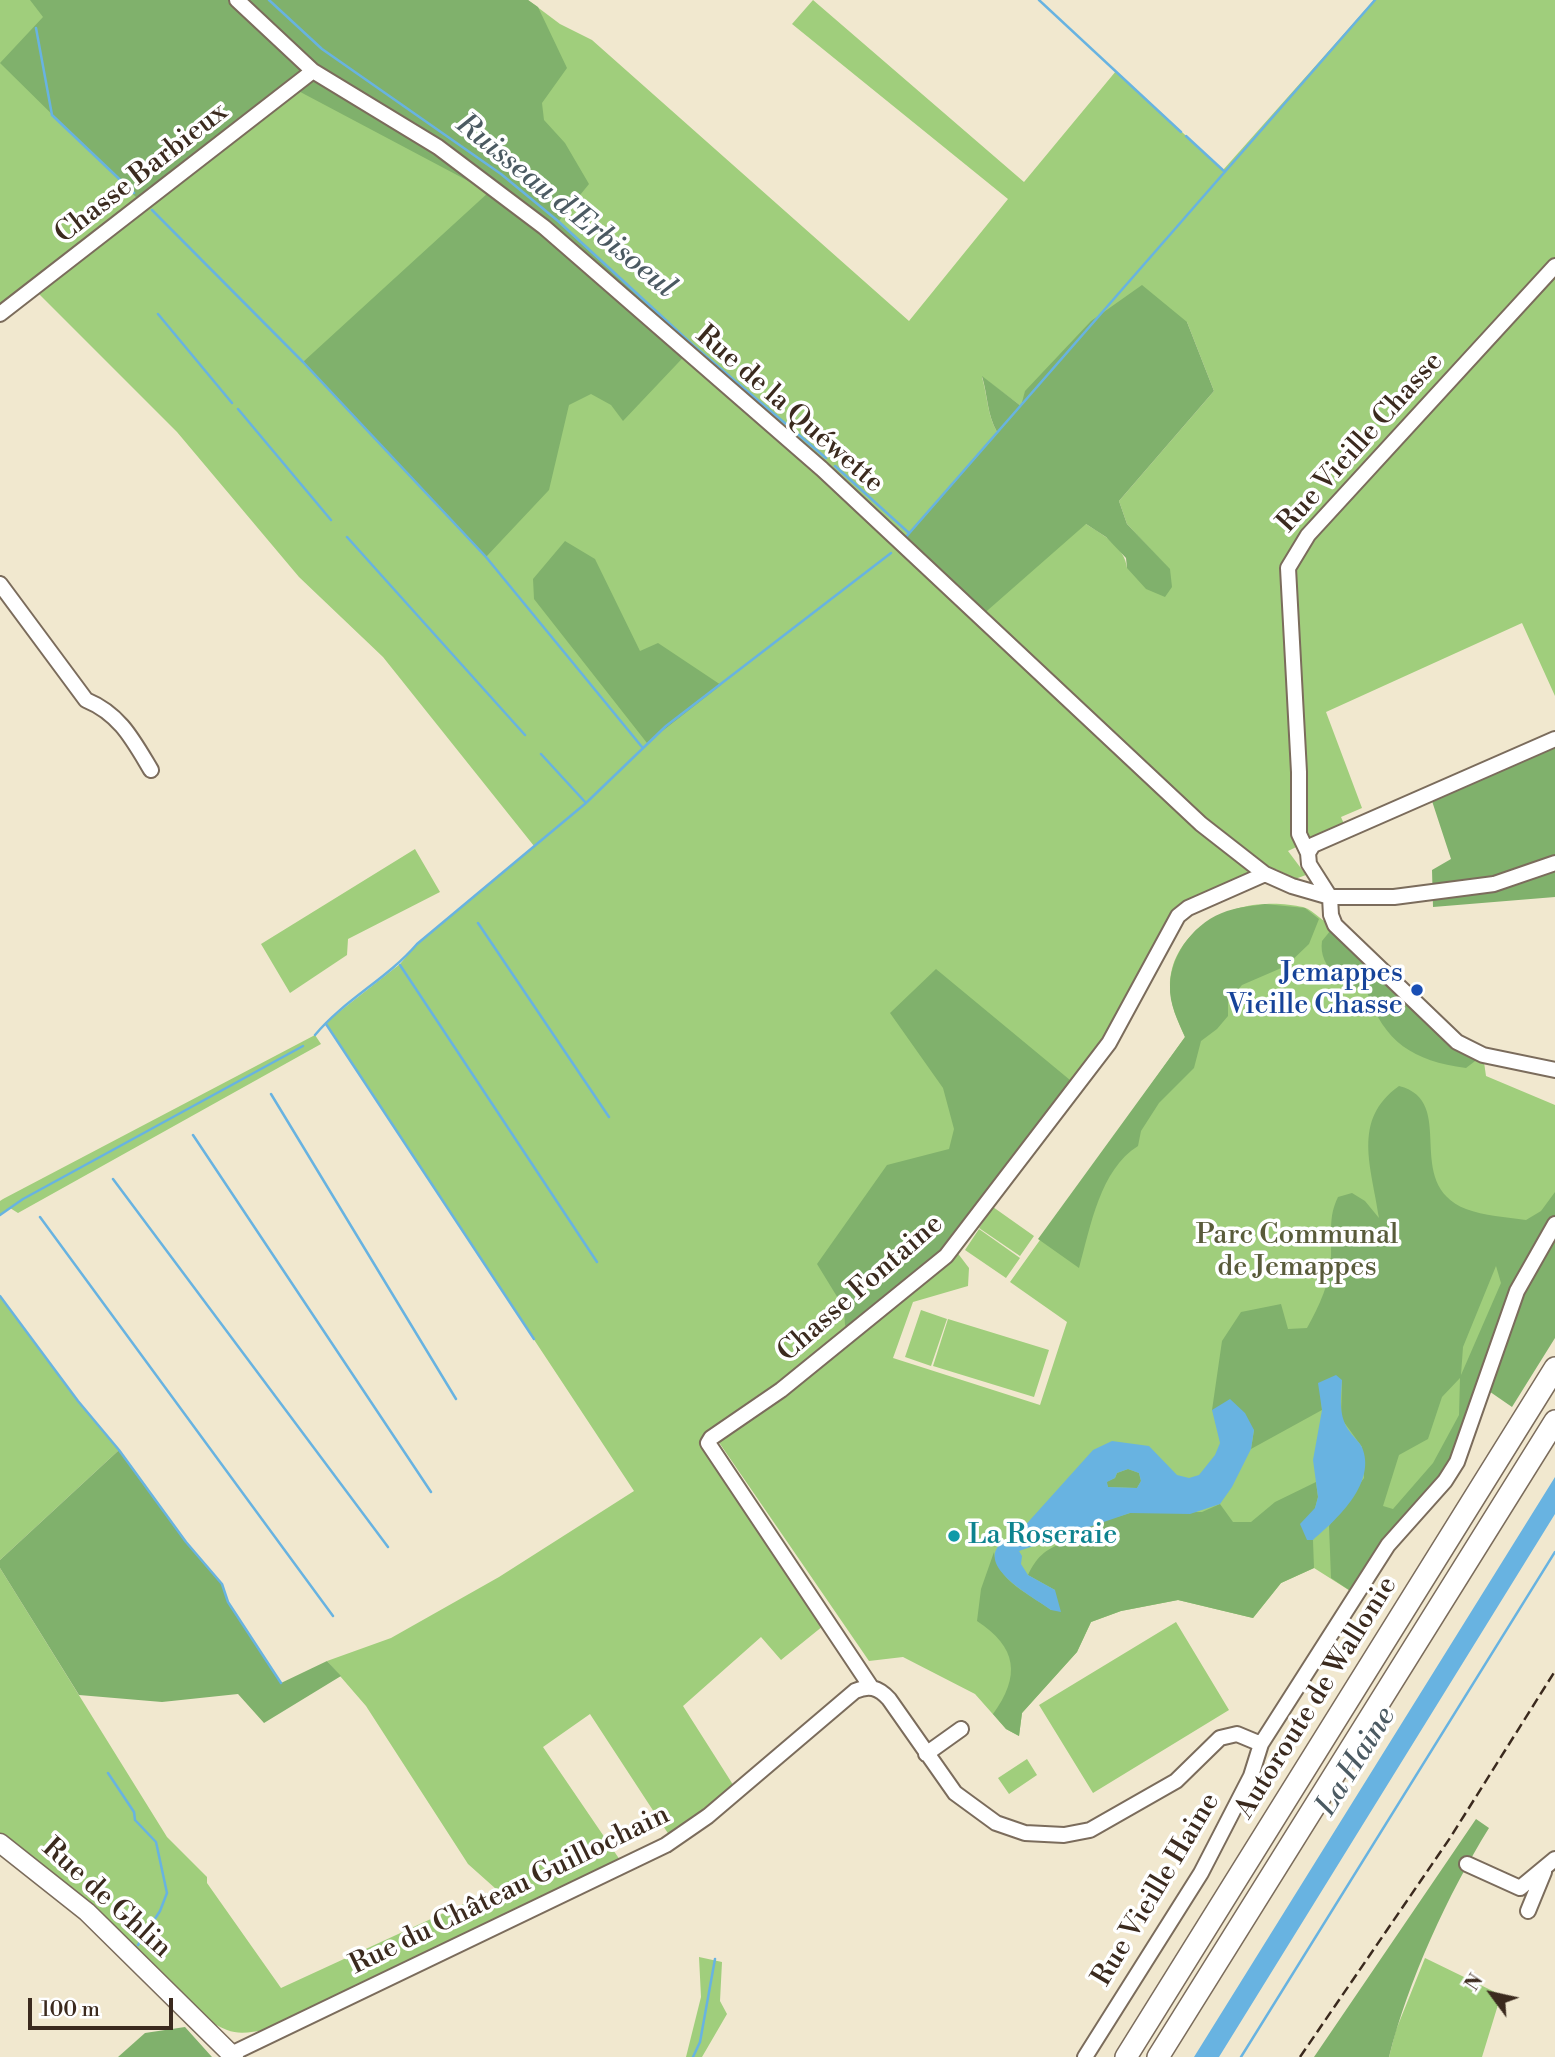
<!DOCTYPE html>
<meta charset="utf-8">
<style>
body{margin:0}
#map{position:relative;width:1555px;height:2057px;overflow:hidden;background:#f1e8cf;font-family:"Libre Bodoni",serif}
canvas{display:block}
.north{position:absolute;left:1457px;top:1959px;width:70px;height:70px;-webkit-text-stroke:5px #fff;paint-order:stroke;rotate:303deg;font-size:19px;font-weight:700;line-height:28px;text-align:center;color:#3b2a1e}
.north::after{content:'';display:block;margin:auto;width:24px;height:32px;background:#3b2a1e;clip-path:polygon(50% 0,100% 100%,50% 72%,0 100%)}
.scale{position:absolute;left:28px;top:1998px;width:145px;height:32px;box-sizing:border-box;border:4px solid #3b2a1e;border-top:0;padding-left:9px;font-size:21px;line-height:24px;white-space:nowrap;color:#3b2a1e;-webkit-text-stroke:5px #fff;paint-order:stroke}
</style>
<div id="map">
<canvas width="1555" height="2057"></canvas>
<div class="north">N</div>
<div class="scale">100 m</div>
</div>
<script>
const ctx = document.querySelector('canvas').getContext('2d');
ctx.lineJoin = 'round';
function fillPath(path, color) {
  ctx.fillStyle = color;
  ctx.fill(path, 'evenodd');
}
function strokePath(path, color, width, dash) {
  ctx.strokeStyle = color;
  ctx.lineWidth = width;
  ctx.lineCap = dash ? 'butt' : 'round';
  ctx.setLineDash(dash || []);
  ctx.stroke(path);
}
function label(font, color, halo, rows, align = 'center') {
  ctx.font = font + ' "Libre Bodoni",serif';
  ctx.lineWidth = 7;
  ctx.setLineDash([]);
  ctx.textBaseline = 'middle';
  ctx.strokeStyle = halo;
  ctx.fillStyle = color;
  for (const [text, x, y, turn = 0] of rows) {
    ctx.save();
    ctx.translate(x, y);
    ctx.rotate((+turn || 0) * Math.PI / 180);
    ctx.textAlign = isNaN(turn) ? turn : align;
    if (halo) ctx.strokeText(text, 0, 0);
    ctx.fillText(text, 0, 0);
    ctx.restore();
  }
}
const green = new Path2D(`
 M0 0H528L560 24 592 40 909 321 1008 199 792 24 813 0 1024 182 1116 71 1223 170 1374 0H1555V696L1522 623 1326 712 1362 808 1341 817 1344 824 1288 851 1306 875 1295 879 1276 869 1188 908 1124 1015 953 1247 969 1268 968 1286 913 1302 893 1358 1040 1405 1067 1322 1010 1282 1185 1037C1178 1021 1170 1005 1170 986 1170 937 1220 905 1266 904 1277 903 1293 905 1303 907 1316 911 1321 923 1335 925L1457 1042 1483 1055 1486 1076 1555 1105V1220L1470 1421 1355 1594 1314 1568 1281 1583 1253 1618 1178 1600 1121 1611 1091 1622 1077 1652 1022 1713 1019 1736 1006 1729 975 1694 903 1657 869 1661 718 1441 710 1446 823 1626 781 1660 761 1637 683 1706 737 1791 673 1841 590 1714 543 1747 620 1860 265 2030C252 2032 239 2035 227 2030 194 2018 158 1970 134 1945L128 1949 0 1843V1568L167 1837 207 1877V1883L281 1988 496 1889 468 1864 366 1706 327 1661 391 1638 499 1577 634 1491 325 1023 400 964 417 944 534 846 383 657 299 577 177 432 34 289 0 314ZM1187 322 1214 391 1119 501 1127 524 1169 569 1127 568C1125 547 1102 534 1086 524L905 538 997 432C987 414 988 398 982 377L1021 406Z
 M415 849 440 892 348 939 347 955 290 993 261 944Z
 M315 1035 321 1044 18 1213 10 1208 0 1215V1201L3 1199Z
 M993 1207 1034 1236 1020 1256 979 1228Z
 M979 1229 1020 1258 1006 1278 965 1250Z
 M0 1296 78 1401 119 1450 0 1560Z
 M921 1310 947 1319 931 1366 905 1357Z
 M948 1319 1049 1350 1034 1397 933 1366Z
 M1176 1622 1229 1710 1093 1793 1039 1705Z
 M1027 1759 1037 1775 1009 1794 998 1778Z
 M699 1957 722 1962 720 2001 727 2014 702 2057H686L701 1997Z
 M1425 1958 1501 1995 1482 2057H1389L1396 2030Z`);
const forest = new Path2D(`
 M30 0H528L538 7 567 68 542 103 544 120 565 143 589 184 559 221 694 346 623 421 611 405 591 394 569 405 549 490 486 557 303 362 489 192 289 86 142 203 0 63 43 17Z
 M1142 285 1187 322 1214 391 1119 501 1127 524 1170 569 1172 587 1165 597 1146 589 1127 568 1126 558 1106 537 1086 524 980 617 901 542 997 432C987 414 988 397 982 376L1021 406 1025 391 1091 321Z
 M565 541 595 559 640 651 658 643 721 685 647 743 534 599 533 579Z
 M1555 747V897L1433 907 1432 870 1451 859 1432 801Z
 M1265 904 1305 908 1319 919 1309 944 1286 966 1242 985 1228 1002V1016L1217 1029 1201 1041 1194 1068 1159 1103 1141 1131 1138 1146C1100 1170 1091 1225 1079 1268L1038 1239 1185 1037C1178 1021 1169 1004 1170 985 1171 953 1196 921 1227 911 1239 907 1252 906 1265 904Z
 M1335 925 1457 1042 1483 1055 1466 1068C1413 1061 1384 1042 1367 992 1345 983 1318 969 1322 941Z
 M936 969 1076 1085 946 1256 850 1334 845 1325 844 1308 817 1264 887 1165 949 1149 954 1129 943 1088 890 1013Z
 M1399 1086C1459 1101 1401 1183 1466 1209 1484 1216 1506 1217 1526 1220L1541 1211 1555 1192V1220L1516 1288 1455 1461 1355 1594 1331 1578 1329 1526 1364 1478 1362 1447 1341 1418 1342 1380 1321 1396 1322 1410 1251 1449 1254 1430 1212 1410 1222 1341 1241 1312 1281 1304 1288 1329 1307 1328C1319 1306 1331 1282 1331 1256 1332 1234 1328 1217 1338 1197L1352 1193 1365 1201 1379 1218C1372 1168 1351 1120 1399 1086ZM1496 1266 1501 1283 1461 1375 1463 1347ZM1460 1378 1459 1415 1433 1463 1393 1509 1383 1506 1399 1455 1428 1439 1442 1397Z
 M1555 1224V1338L1512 1407 1483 1387 1495 1350Z
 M119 1450 186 1542 222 1584 228 1602 281 1683 327 1661 341 1676 264 1723 238 1694 162 1702 79 1695 0 1568V1560Z
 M1128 1469 1139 1473 1141 1481 1137 1488 1108 1487 1106 1482 1115 1478 1117 1473Z
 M1316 1482 1318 1497 1307 1539 1313 1540 1314 1568 1281 1583 1253 1618 1178 1600 1121 1611 1091 1622 1077 1652 1022 1713 1019 1736 1006 1729 993 1714C1021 1676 1017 1647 977 1621L981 1589 994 1552C997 1581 1030 1594 1051 1610L1055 1590 1028 1575C1036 1558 1045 1549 1063 1543L1065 1533 1130 1513 1202 1512 1220 1504 1233 1522H1251L1275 1502Z
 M1476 1819 1489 1828C1448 1894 1408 1981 1389 2057H1314Z
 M185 2027 212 2057H118L145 2033Z`);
const water = new Path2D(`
 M1336 1375 1342 1380C1341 1399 1338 1416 1350 1432 1354 1438 1361 1443 1363 1450 1375 1485 1336 1520 1313 1540H1307L1300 1524 1315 1508 1318 1497 1313 1460 1322 1410 1318 1383Z
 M1230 1399 1245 1413 1254 1430 1251 1449 1232 1487 1220 1504 1190 1514 1130 1513 1019 1551 1022 1556 1021 1564 1028 1575 1055 1590 1061 1612 1051 1610C1035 1598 983 1571 997 1548 1001 1542 1003 1540 1010 1538L1012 1540 1093 1450 1112 1441 1149 1446 1177 1475 1189 1478 1199 1475 1215 1455 1220 1443 1212 1410ZM1128 1469 1139 1473 1141 1481 1137 1488 1108 1487 1107 1482 1115 1478 1117 1473Z
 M1555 1477V1514L1219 2057H1194Z`);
const stream = new Path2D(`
 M269 0 322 49 501 174 558 221 694 346 826 458
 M1039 0 1181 132
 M36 28 52 115 134 193
 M1186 136 1225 172
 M152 210 303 362 486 557 642 747
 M158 314 232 403
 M238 409 331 520
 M835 466 909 533
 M347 537 525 735
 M905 538 1375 0
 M541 754 586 803
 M478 923 609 1117
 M400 965 597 1262
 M326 1024 534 1339
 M315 1035C344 1000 387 979 417 944L586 803 666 726 891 553
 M271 1094 456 1399
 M193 1135 431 1492
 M113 1179 388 1547
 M0 1215 23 1199 303 1046
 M40 1217 333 1616
 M0 1296 78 1401 119 1450 186 1542 222 1584 228 1602 281 1683
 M108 1773 134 1812 135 1820 156 1842 167 1893 160 1911 138 1945
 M693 2057 700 2042 715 1959
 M1241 2057 1555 1552`);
const minor = new Path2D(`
 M237 0 313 71 438 147 544 227 822 469 1201 824 1265 874 1292 886 1330 897H1394L1494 884 1555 863
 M0 314 313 71
 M0 584 86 700C120 714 133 740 151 770
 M1308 853 1299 834V772L1288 568 1308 535 1555 266
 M1330 897 1309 864 1308 853 1313 845 1555 739
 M1330 897 1331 915 1335 925 1457 1042 1483 1055 1555 1070
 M871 1687 708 1443 711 1438 781 1390 946 1256 1109 1043 1178 916 1188 908 1265 874
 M926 1754 961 1729
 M1467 1864 1520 1888 1555 1859
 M1528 1911 1544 1872
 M231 2054 666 1845 708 1816 855 1691C869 1685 878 1687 889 1699L955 1793 996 1823 1025 1833 1064 1835 1090 1830 1176 1781 1220 1738 1237 1734 1261 1744
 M1085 2057 1201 1873 1251 1776 1261 1744 1388 1545 1445 1481 1457 1462 1517 1291 1555 1224`);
const major = new Path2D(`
 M0 1843 87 1912 234 2057`);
const highway = new Path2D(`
 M1126 2057 1555 1368
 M1158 2057 1555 1421`);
const rail = new Path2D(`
 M1300 2057 1450 1838 1555 1671`);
const markers = [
 [1417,990,7,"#1a4fb4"],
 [954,1536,7,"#0f9aa8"]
];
const streetNames = [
 ["Chasse Barbieux",142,174,-38],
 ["Rue de la Quéwette",789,410,41],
 ["Rue Vieille Chasse",1361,443,-48],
 ["Chasse Fontaine",861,1289,-41],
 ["Autoroute de Wallonie",1317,1698,-58],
 ["Rue Vieille Haine",1157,1890,-59],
 ["Rue du Château Guillochain",510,1891,-26],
 ["Rue de Ghlin",106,1899,42]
];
const transitNames = [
 ["Jemappes",1403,974],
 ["Vieille Chasse",1403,1006]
];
const parkNames = [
 ["Parc Communal",1297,1236],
 ["de Jemappes",1297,1268]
];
const cultureNames = [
 ["La Roseraie",968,1536]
];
const waterNames = [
 ["Ruisseau d'Erbisoeul",565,207,39],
 ["La Haine",1357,1762,-58]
];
fillPath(green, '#a0ce7c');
fillPath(forest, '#80b16c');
fillPath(water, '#68b3e1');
strokePath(stream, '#68b3e1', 2.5);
strokePath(minor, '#7b6c5c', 18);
strokePath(major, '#7b6c5c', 21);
strokePath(highway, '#7b6c5c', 24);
strokePath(minor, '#fff', 14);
strokePath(major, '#fff', 18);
strokePath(highway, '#fff', 21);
strokePath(rail, '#3b2a1e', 2.5, [10, 5]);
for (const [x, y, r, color] of markers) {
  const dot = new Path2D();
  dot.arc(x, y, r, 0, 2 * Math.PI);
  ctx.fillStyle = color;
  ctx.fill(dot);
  strokePath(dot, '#fff', 2.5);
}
label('28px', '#3b2a1e', '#fff', streetNames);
label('28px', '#164399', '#fff', transitNames, 'right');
label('28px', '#595b3a', '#fff', parkNames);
label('28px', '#0d838f', '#fff', cultureNames, 'left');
label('italic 30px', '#4b5a62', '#fff', waterNames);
</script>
